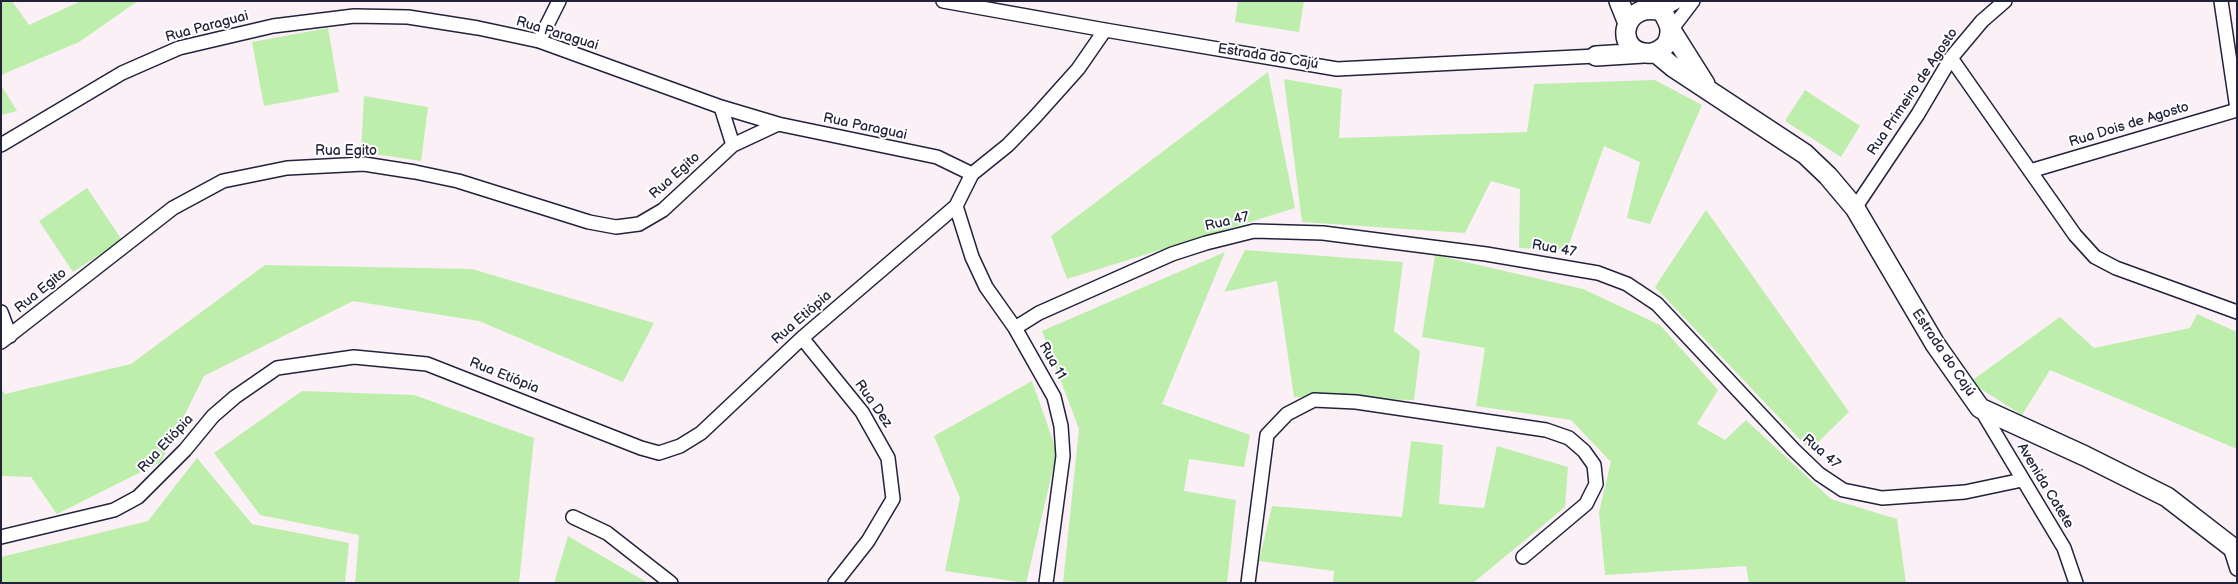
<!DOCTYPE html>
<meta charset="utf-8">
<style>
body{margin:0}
#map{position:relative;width:2238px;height:584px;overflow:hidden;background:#faf0f6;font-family:"Balsamiq Sans",sans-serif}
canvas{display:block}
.frame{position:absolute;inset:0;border:2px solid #22223b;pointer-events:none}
</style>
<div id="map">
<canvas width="2238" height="584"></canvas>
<div class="frame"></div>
</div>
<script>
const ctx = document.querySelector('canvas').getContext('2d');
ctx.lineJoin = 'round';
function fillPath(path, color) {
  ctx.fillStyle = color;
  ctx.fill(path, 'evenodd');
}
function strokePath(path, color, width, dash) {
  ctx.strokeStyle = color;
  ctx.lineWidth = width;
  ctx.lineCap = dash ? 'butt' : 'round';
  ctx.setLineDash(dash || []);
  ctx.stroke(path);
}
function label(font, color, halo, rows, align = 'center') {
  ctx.font = font + ' "Balsamiq Sans",sans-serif';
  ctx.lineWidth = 4;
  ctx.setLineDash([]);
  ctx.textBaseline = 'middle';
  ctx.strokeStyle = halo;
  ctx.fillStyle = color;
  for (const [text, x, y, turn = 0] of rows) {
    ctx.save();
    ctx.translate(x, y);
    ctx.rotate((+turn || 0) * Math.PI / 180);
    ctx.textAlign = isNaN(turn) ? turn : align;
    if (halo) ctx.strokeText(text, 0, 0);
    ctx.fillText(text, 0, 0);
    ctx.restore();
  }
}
const green = new Path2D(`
 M1 1H12L29 25 81 1H138L79 42 1 75Z
 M1238 1H1304L1299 32 1235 22Z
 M328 28 339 92 264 106 252 42Z
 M1268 72 1295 208 1067 279 1051 236Z
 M1284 79 1342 89 1339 138 1527 132 1534 84 1655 80 1702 105 1650 224 1627 218 1640 162 1604 146 1567 250 1519 248 1520 189 1491 181 1465 233 1302 222Z
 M1 85 17 111 1 115Z
 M1805 90 1860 126 1841 157 1785 121Z
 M364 96 428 107 421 161 361 152Z
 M87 188 122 240 73 272 39 221Z
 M1706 210 1849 412 1810 450 1655 287Z
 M1245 250 1403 262 1394 331 1420 351 1414 400 1294 397 1277 281 1224 292Z
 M1225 252 1162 404 1250 435 1244 467 1189 459 1184 491 1236 500 1227 583H1063L1079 429 1042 331Z
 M1435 255 1583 289 1660 325 1718 390 1697 424 1725 440 1746 420 1831 499 1897 519 1906 583H1749L1746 566 1605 575 1599 512 1611 462 1571 420 1476 406 1485 348 1422 337Z
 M265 265 472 269 654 323 623 382 479 321 353 301 204 376 161 462 57 514 31 477 1 476V389L5 394 131 364Z
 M2197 314 2237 332V449L2050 370 2022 415 1970 382 2060 317 2094 348 2190 328Z
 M1032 381 1057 452 1026 583 945 571 960 498 934 436Z
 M302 391 414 395 534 438 519 583H355L359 535 260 515 214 453Z
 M1411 441 1443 445 1439 504 1484 508 1497 446 1568 467 1565 507 1473 583H1333L1334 571 1259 561 1272 506 1402 517Z
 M197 458 252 524 349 543 345 583H1V557L148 521Z
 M568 536 648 583H554Z`);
const street = new Path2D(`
 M943 1 1105 30 1337 69 1596 56
 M2221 1 2237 109
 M1661 11 1678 1
 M1671 30 1693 1
 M539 41 559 1
 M1951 58 2075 235 2095 257 2116 268 2237 312
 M721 107 733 145
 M1 145 122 73 179 48 273 26 354 16 408 17 478 28 539 41 721 107 778 124 937 157 972 174
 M2030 171 2237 110
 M1855 208 1918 114 1951 58 1982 21 2005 1
 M1 312 10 336
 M1015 328 1039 313 1172 254 1206 243 1254 231 1323 233 1486 254 1598 273 1627 284 1657 304 1794 450 1819 474 1843 490 1882 498 1965 492 2022 480
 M802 338 862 412 888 458 893 499 868 541 835 583
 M1 342 173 208 223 181 287 168 364 164 415 172 458 181 589 222 616 227 639 224 663 210 733 145 778 124
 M1980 408 2064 548 2076 583
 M573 517 607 533 671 583
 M1 537 114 510 138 497 185 450 213 416 235 397 277 368 354 357 427 364 641 448 659 453 680 446 701 433 802 338 956 206
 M2229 544 2237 569
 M1046 583 1063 456 1061 426 1054 397 1015 328 986 287 972 257 956 206 972 174 1008 145 1035 117 1078 69 1105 30
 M1248 583 1267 435 1287 414 1314 400 1356 402 1546 430 1569 438 1584 451 1594 465 1596 484 1586 504 1523 557`);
const secondary = new Path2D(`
 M1619 1 1627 21
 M1657 1C1663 16 1676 26 1667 43 1665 47 1657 52 1652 53 1613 57 1619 0 1661 11
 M1671 30 1705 84
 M1655 52 1673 67 1805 154 1828 176 1855 208 1935 344 1980 408 2085 456 2167 497 2237 551
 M1596 56 1644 53`);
const streetNames = [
 ["Rua Paraguai",207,27,-15],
 ["Rua Paraguai",557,34,17],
 ["Estrada do Cajú",1268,57,9],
 ["Rua Primeiro de Agosto",1913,92,-56],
 ["Rua Dois de Agosto",2129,125,-17],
 ["Rua Paraguai",865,127,12],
 ["Rua Egito",346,151],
 ["Rua Egito",675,176,-42],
 ["Rua 47",1227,222,-13],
 ["Rua 47",1554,249,10],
 ["Rua Egito",41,291,-39],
 ["Rua Etiópia",802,318,-41],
 ["Estrada do Cajú",1943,353,56],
 ["Rua 11",1052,361,60],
 ["Rua Etiópia",504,376,22],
 ["Rua Dez",873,404,55],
 ["Rua Etiópia",166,444,-47],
 ["Rua 47",1821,452,41],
 ["Avenida Catete",2045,486,59]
];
fillPath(green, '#beeeac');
strokePath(street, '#22223b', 16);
strokePath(secondary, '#22223b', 22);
strokePath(street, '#fff', 13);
strokePath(secondary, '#fff', 19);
label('14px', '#22223b', '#fff', streetNames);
</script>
